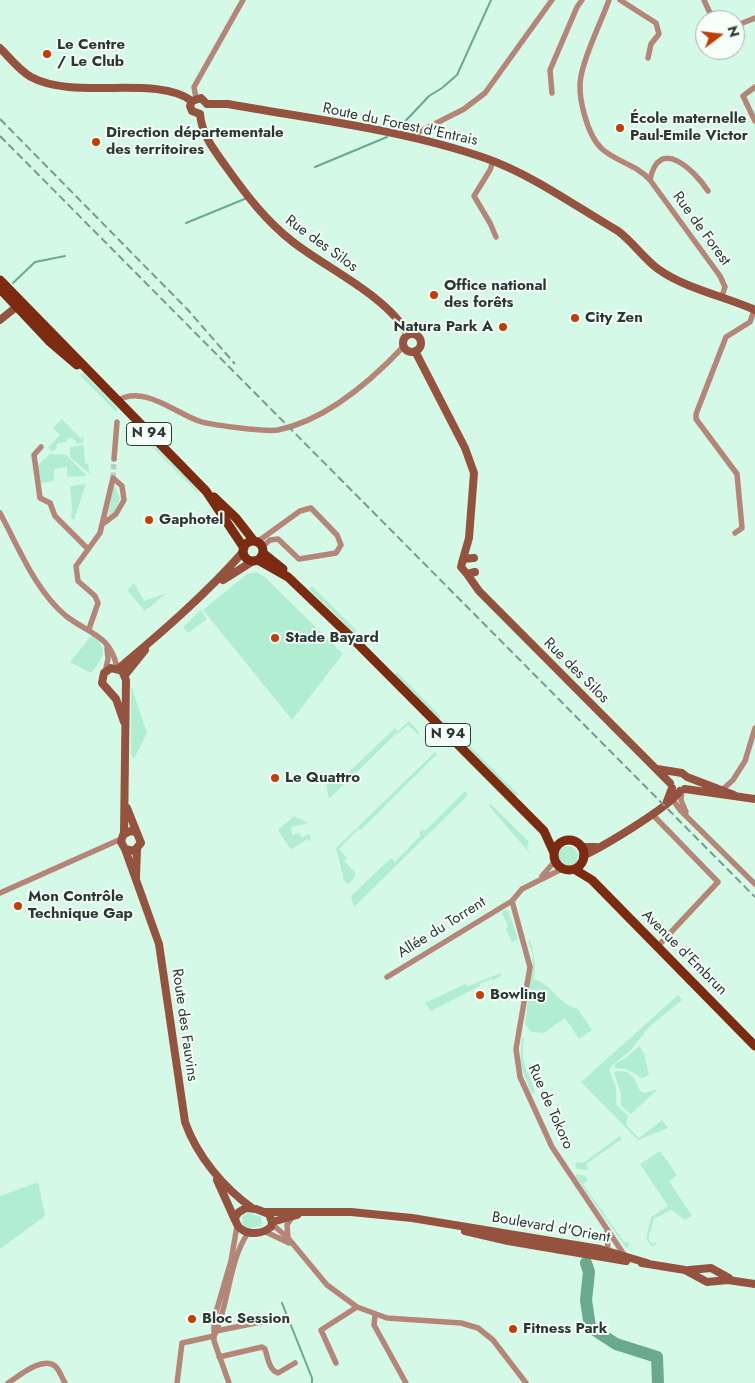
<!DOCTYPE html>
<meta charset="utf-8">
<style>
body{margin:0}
#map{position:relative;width:755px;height:1383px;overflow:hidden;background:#d4fae7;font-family:Jost,sans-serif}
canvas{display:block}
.north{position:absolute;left:695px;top:10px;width:50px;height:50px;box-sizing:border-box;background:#f7fffb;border:1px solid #a5afaa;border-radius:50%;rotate:75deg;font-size:14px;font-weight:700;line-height:20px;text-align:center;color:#293831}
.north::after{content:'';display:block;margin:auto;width:18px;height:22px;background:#c43d06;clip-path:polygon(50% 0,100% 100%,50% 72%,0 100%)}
</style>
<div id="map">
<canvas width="755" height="1383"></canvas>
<div class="north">N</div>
</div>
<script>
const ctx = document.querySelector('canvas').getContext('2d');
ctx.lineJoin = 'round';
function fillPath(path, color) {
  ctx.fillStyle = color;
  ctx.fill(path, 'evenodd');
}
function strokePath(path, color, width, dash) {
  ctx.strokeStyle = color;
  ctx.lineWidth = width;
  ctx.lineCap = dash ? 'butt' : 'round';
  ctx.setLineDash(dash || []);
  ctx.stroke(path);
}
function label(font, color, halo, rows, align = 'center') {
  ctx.font = font + ' Jost,sans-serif';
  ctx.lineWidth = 4;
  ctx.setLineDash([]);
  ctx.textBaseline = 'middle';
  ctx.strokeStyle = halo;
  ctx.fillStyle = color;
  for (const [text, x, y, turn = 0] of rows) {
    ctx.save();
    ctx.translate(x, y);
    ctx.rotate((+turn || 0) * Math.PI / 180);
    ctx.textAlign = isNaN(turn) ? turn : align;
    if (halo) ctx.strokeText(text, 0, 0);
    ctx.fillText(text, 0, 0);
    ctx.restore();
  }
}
const green = new Path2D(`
 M83 373 118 409 115 411 80 375Z
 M62 419 81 439 83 436V443L76 444V441L72 438 67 439V442L56 444 57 448 52 452 48 447 60 435 53 428Z
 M134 426 196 488 199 494 133 428Z
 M84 445 85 463 88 464 90 474 70 457V447Z
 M50 454 66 455 87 476 67 477V467L54 469V481L40 483 38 465Z
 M86 484 74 520 71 517 72 506 70 486Z
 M114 484 120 498 115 511 108 515Z
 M257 572 266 578 343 654 292 720 203 610 247 574Z
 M134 583 144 601 167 593 145 611 127 590Z
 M312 586 357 631 355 634 309 589Z
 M201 610 207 619 188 633 183 627Z
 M92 635C110 649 103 659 91 673L70 662Z
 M397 672 441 717 439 720 394 675Z
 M131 686 147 733 134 759 131 755Z
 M409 721 419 732V735L408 725 399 733 398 732 329 799 326 784 333 777 338 782 395 728 398 731Z
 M445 721 518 794 515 796 442 723Z
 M435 752 437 754 361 830 358 829 339 849 347 858 344 861 355 872V877L348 884 344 880 336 848Z
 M465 791 468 795 457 806 354 907 351 896 391 858 395 862 421 835 419 833 422 830 425 831Z
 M491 804 529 842 527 848 531 855 489 806Z
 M294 816 309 823 291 827 292 835 300 833 301 837 310 834 311 841 307 839 291 850 278 830Z
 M558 856a10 10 0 1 1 20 0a10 10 0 1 1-20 0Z
 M504 910H508L518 939 512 942 506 929 508 926 502 913Z
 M530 940 535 961 534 979C553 985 559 1005 578 1009L592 1030 579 1039 565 1018 544 1033 531 1032 525 1024 533 957 528 941Z
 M501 973V976L493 980 491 979 480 984V986L431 1011 425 1003 465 984 468 986Z
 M678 995 682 1000 649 1027 631 1050 615 1063 626 1058 639 1046 644 1053 649 1075 642 1078 626 1069 615 1068V1063L609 1069 616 1088V1104L628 1116 626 1125 639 1138 662 1120 668 1128 638 1140 581 1082Z
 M522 1037 524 1038C520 1068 528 1066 535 1092L532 1095 520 1064Z
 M616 1071C631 1070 635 1077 640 1091L644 1093 658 1089 631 1114 621 1106V1094L614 1073Z
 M620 1136 622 1139 586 1164 589 1170 577 1169 575 1165 576 1162 583 1163Z
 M660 1151 677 1175 669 1181 692 1216 685 1220 671 1210 654 1219 648 1239 652 1244 656 1242 657 1243 652 1247 646 1239 651 1217 668 1206 640 1164Z
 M576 1174 585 1176 588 1180 583 1184 624 1242 629 1243 628 1248H626L576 1177Z
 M38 1182 45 1216 0 1249V1196Z
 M248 1213 261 1217 262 1223 260 1226 250 1228 243 1226 242 1216Z`);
const stream = new Path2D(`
 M397 130 429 96 442 88 457 75 491 0
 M315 167 387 137
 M186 223 247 198
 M13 283 35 262 65 256
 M282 1303 312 1378V1383`);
const river = new Path2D(`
 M586 1263 589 1272 586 1300 590 1327 616 1344 657 1357 658 1383`);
const streetTunnel = new Path2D(`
 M113 478 114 459`);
const street = new Path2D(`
 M609 0C600 25 586 51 581 76 577 96 587 135 602 149 617 162 637 165 650 180L720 276 725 287 722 296
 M620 0 656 23 659 34 651 44 648 58
 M704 0 709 11 717 20
 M735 26 755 18
 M755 87 743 96 755 121
 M552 93 550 70 577 7 582 0
 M196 98 194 87 243 0
 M409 137 464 109 485 93 552 0
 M493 161 490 170 474 196 490 223 496 237
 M650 180C659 135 695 171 708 191
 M117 401C143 384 175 413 199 421 209 425 267 432 278 430 326 420 371 381 403 347
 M41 447 34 455 40 498 50 503 55 516 88 549
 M114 459 117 422
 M0 513C19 548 35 590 66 616 89 634 111 635 117 668
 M104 523 116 514 124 500 122 486 113 478
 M735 533 742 528 737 474 696 419V414L726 337 750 322 754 310
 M257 542 300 511 311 508 337 535 341 545 336 553 299 559 278 539 270 540 262 547
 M89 629 98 603 95 596 78 581 76 566 100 533 113 478
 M105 672 108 659 107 648
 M682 790 681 800 686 812
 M722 790 733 780 745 761 755 728
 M670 796 681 811 755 884
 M652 814 718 882 658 946
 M562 869 522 889 512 901 530 967 516 1049 520 1077 552 1147 625 1256
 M542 876 555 861
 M0 893 121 839
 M387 977 512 901
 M272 1224 288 1238 327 1285 357 1307 387 1318 461 1323 478 1328 493 1340 526 1383
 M607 1229 608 1255
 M264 1231 289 1243
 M288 1238 287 1225 292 1217
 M375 1315 374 1325 406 1383
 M216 1331 266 1321
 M215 1334C229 1303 229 1260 248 1233
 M219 1357 262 1347 265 1349C268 1358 269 1370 278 1373L295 1363
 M336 1363 321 1330 357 1307
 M8 1383C19 1376 42 1356 55 1366 59 1369 62 1378 65 1383
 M177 1383 182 1343 214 1336
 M229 1383 214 1341V1319L231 1261 237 1226`);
const secondary = new Path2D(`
 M0 48C10 58 19 70 31 77 75 101 156 74 192 101
 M192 101 190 106 192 111 200 114
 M192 101 201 98 207 104
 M207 104H228C311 119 405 130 485 158 533 175 575 206 618 231 633 242 643 258 658 269 686 289 724 296 755 310
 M200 114C202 136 215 151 227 168 247 196 266 221 293 242 326 268 389 297 408 335
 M0 320 20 304
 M403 343a9 9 0 1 1 18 0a9 9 0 1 1-18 0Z
 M415 351 465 448 474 473 469 538 463 559
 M474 558 463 559 461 567 467 574 475 572
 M467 574 479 591 670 783
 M223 580 253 561
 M118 669C162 632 205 595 243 552
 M125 675 145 650
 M124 722 116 699 102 683 104 673 111 668 122 671 126 680 124 833
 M657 769 682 773 687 777 734 795
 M685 789 755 799
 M666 804 672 788
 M127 808 141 843 134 851 125 849 121 842 123 835 130 831 136 832
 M581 847H596
 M125 849 159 944 185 1122C197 1156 223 1187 252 1208
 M583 856C604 846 668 808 680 791
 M136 877 137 849
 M217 1180 235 1220
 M246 1208 256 1209 269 1214 272 1222 271 1227C259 1237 236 1235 235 1217L239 1212Z
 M265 1212H351L412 1218 600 1249 647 1263
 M272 1222 297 1215
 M465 1231 508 1241 626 1261
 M642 1263 685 1270 707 1282 728 1280 755 1284
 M689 1270 711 1268 729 1278`);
const primary = new Path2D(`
 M0 280 206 491 244 548
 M0 289 49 341 77 365
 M214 497 236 518 254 541
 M243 551a10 10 0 1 1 20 0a10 10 0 1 1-20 0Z
 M263 553 283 569
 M258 560 288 577 352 638 544 831 554 853
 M554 855a15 15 0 1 1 30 0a15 15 0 1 1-30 0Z
 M574 869 592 880 755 1046`);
const rail = new Path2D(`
 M0 119 188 310 235 364
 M0 136 755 897`);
const markers = [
 [47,54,5,"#c43d06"],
 [620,128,5,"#c43d06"],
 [96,142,5,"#c43d06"],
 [434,295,5,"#c43d06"],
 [575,318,5,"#c43d06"],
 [503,327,5,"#c43d06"],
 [149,520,5,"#c43d06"],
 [275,638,5,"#c43d06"],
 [275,778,5,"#c43d06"],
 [18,906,5,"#c43d06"],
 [480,995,5,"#c43d06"],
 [192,1319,5,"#c43d06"],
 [513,1329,5,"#c43d06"]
];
const shields = [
 [149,434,45],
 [448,735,45]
];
const shieldNames = [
 ["N 94",149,434],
 ["N 94",448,735]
];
const poiNames = [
 ["Le Centre",57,45],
 ["/ Le Club",57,62],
 ["École maternelle",630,119],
 ["Paul-Emile Victor",630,136],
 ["Direction départementale",106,133],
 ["des territoires",106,150],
 ["Office national",444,286],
 ["des forêts",444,303],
 ["City Zen",585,318],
 ["Natura Park A",493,327,"right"],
 ["Gaphotel",159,520],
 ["Stade Bayard",285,638],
 ["Le Quattro",285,778],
 ["Mon Contrôle",28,897],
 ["Technique Gap",28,914],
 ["Bowling",490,995],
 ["Bloc Session",202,1319],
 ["Fitness Park",523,1329]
];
const streetNames = [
 ["Route du Forest d'Entrais",400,125,12],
 ["Rue de Forest",701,229,54],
 ["Rue des Silos",321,244,36],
 ["Rue des Silos",576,671,45],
 ["Allée du Torrent",442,928,-32],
 ["Avenue d'Embrun",684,953,45],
 ["Route des Fauvins",184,1025,82],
 ["Rue de Tokoro",550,1107,66],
 ["Boulevard d'Orient",551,1228,10]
];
fillPath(green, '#b1eed1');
strokePath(stream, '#69a98d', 2);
strokePath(river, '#69a98d', 12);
strokePath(streetTunnel, '#b2d3c3', 5.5, [5.5, 3]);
strokePath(street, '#b58678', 5.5);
strokePath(secondary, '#95523e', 8);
strokePath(primary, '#7c2b11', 9);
strokePath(rail, '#7e988b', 2, [8, 4]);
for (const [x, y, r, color] of markers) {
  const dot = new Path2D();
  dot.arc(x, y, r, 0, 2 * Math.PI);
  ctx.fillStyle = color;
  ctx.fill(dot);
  strokePath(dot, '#f7fffb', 2);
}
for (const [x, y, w] of shields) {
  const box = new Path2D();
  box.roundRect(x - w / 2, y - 11.5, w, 23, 4);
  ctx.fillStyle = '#f7fffb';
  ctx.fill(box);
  strokePath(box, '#293831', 1);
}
label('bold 14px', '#293831', null, shieldNames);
label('bold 15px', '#293831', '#f7fffb', poiNames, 'left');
label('15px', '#293831', '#f7fffb', streetNames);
</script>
